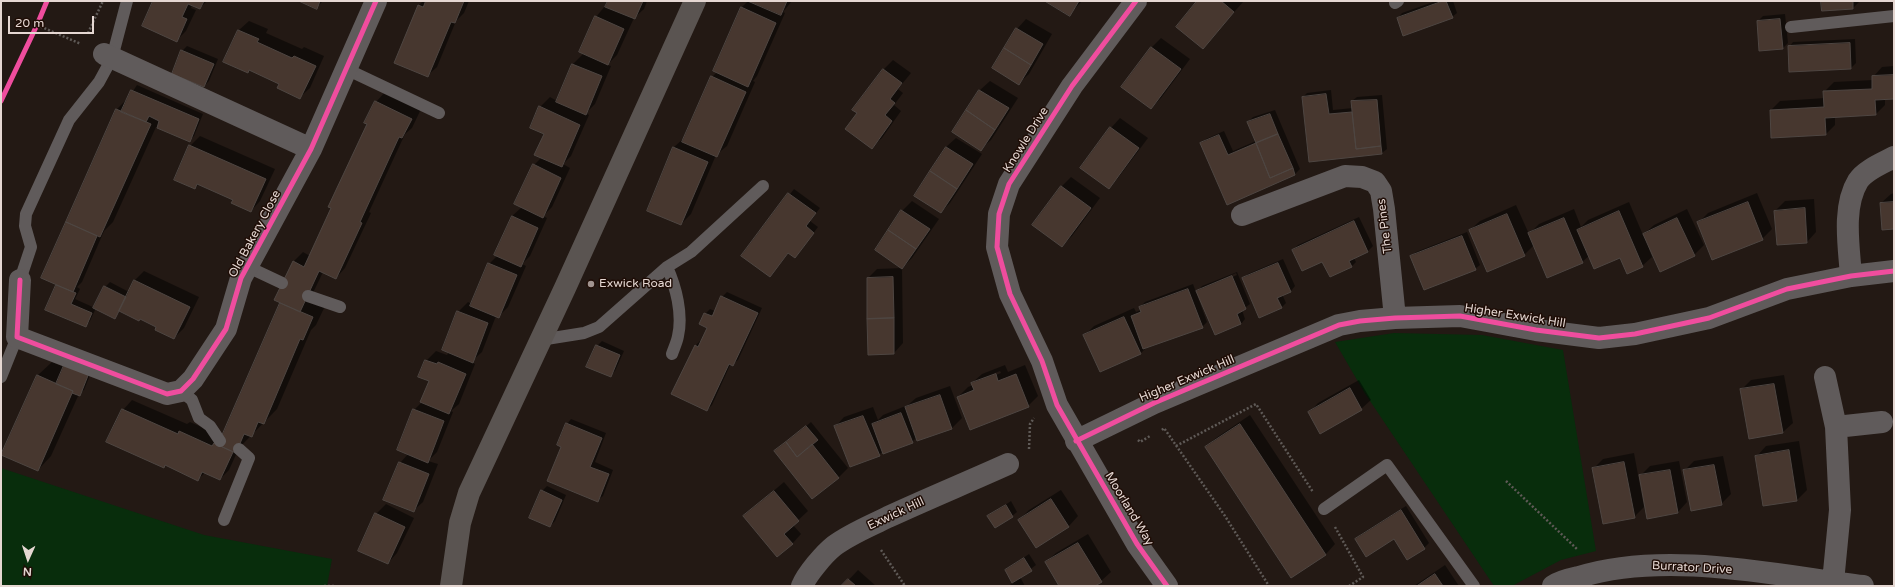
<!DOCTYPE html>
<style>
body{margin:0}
#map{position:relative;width:1895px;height:587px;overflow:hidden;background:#231914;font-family:"Varela Round",sans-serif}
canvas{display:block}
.frame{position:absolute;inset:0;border:2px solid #e5d7d2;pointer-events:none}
.north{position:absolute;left:8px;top:539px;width:40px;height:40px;-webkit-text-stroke:3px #1f0d06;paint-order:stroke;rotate:183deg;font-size:11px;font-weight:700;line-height:16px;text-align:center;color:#e5d7d2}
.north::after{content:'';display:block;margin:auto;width:14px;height:18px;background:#e5d7d2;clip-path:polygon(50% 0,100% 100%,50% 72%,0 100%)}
.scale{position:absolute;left:8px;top:16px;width:86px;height:18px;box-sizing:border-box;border:2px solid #e5d7d2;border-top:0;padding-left:5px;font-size:12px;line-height:14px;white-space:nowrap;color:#e5d7d2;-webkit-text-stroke:3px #1f0d06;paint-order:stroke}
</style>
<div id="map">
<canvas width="1895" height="587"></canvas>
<div class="frame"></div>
<div class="north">N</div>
<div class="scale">20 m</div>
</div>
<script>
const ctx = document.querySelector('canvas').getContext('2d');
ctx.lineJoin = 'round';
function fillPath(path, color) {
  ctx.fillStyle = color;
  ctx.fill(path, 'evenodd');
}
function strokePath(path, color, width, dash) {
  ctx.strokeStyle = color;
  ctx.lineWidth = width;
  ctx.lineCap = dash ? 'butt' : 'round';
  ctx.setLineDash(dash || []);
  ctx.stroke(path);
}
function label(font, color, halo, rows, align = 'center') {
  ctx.font = font + ' "Varela Round",sans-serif';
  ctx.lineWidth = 3;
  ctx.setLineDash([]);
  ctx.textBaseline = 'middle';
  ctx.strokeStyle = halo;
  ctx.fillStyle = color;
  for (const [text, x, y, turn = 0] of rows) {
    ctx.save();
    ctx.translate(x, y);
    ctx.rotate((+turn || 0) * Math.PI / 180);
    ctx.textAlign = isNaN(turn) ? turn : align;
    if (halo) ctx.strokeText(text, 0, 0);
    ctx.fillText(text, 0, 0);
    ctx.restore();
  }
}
const green = new Path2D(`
 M1394 333 1482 335 1563 350 1596 551 1561 560 1512 586H1494L1364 392 1335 342Z
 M1 468 204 535 332 559 327 586H1Z`);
const shadow = new Path2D(`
 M154 1H207L200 8 192 4 191 8 196 10 186 31 176 41Z
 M302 1H323L316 8Z
 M423 1H469L464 13 456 21 437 67 427 76 419 5Z
 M609 1H647L644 9 634 18 617 55 607 65 611 66 595 104 586 113 589 115 571 156 563 164 570 168 552 207 543 216 547 218 530 256 522 264 526 266 508 307 498 317 496 316 482 352 471 362 475 364 459 404 451 411 453 412 437 452 428 461 438 464 423 502 413 511 400 463 408 454 414 410 422 402 430 381 426 361 436 351 447 355 449 352 458 312 468 302 472 304 489 264 498 255 512 216 522 207 534 165 542 157 545 133 540 107 550 97 557 101 573 64 584 53 596 17Z
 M748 1H792L783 12 785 13 757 76 753 81 755 82 727 146 716 155 691 214 681 224 648 210 674 147 684 138 712 77 717 72 742 7Z
 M1047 1H1082L1070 14Z
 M1198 1 1243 2 1203 47Z
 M1436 1H1453L1457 13 1452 17 1398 18 1402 13Z
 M1822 1H1860L1853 8Z
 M1785 14 1788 43 1783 48 1758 21 1763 16Z
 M1026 19 1052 34 1029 74 1019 83 1017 29Z
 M249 21 268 29 266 33 302 49 304 47 324 56 310 88 300 97 280 83 250 69 248 72 225 62 239 30Z
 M1161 38 1190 59 1161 98 1151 108 1122 86 1152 47Z
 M1855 39 1856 63 1851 68 1789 47 1793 42Z
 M187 46 218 59 209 81 204 86 182 51Z
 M893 60 911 73 898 89 903 93 894 105 901 111 882 138 872 147 858 113 854 110 884 69Z
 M1894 66V98L1885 99V105L1876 114 1835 116V125L1826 134 1771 110 1780 101 1825 98 1824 92 1834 82 1873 80V77L1882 67Z
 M990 81 1018 98 991 140 981 149 953 131 980 90Z
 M137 85 203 114 194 136 189 141 156 127 113 222 104 231 82 282 77 287 80 289 75 299 95 308 105 287 110 282 129 292 135 280 144 271 199 297 184 328 174 338 141 318 120 311 115 318 96 308 90 321 85 326 57 286 58 285 42 278 117 109 129 97Z
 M1331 90 1333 110 1353 108 1352 101 1357 97 1382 95 1387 149 1382 153 1310 161 1303 97 1307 93Z
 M385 92 421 109 412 128 405 134 369 212 371 213 345 268 336 278 323 272 311 297 326 304 316 325 311 330 277 409 239 448 229 470 220 479 205 473 198 479 166 465 163 467 123 410 132 400 187 424 190 422 222 436 282 302 293 262 303 252 310 256 368 124 376 102Z
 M1275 110 1300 169 1295 174 1227 203 1201 144 1206 139 1224 131 1233 151 1256 141 1248 122 1253 117Z
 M1120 118 1148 138 1118 178 1109 187 1111 128Z
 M200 136 275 169 260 201 251 211 234 199 199 184 195 188 190 146Z
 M956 138 982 154 950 203 941 212 946 147Z
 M1071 177 1100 198 1072 236 1062 246 1033 225 1062 186Z
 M794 189 820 208 810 221 818 227 799 252 795 257 789 252 770 276 743 255Z
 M1757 193 1772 229 1762 239 1698 223 1708 213Z
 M1894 193V228L1881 203 1891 194Z
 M1814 199 1816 232 1807 242 1775 211 1785 201Z
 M912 201 939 219 912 258 902 268 876 250 902 211Z
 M1629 202 1643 235 1654 225 1687 209 1704 245 1694 255 1649 245 1648 246 1652 257 1642 266 1620 257 1589 256 1582 262 1534 245 1524 255 1470 230 1480 221 1516 205 1529 234 1539 224 1574 209 1581 227 1588 220Z
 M1359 217 1373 246 1368 251 1354 258 1356 262 1351 267 1323 260 1293 250 1298 245Z
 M1467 232 1480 265 1475 269 1412 256 1416 252Z
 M1283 259 1295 286 1291 291 1282 294 1286 303 1282 307 1276 293H1274L1280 307H1282L1259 317 1243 279 1248 274Z
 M902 268 903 343 894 353 868 278 877 269Z
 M1237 272 1250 304 1242 310 1245 319 1241 324 1198 291 1202 286ZM1236 273 1237 275 1202 290V288Z
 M1193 284 1207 322 1202 327 1147 347 1140 354 1085 335 1094 326 1134 308 1136 312 1141 310 1140 307 1145 302Z
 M727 292 762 308 738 360 733 364 731 363 712 405 707 410 695 346 700 341 702 342 708 327 705 314 710 309 715 311 722 297Z
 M602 341 624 351 615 371 610 376 597 346Z
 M52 362 64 367 93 368 84 390 79 394 51 456 38 470 3 454 38 375Z
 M1005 365 1008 372 1025 365 1038 396 1028 406 958 397 968 387 973 385 972 383 982 374ZM1000 371 1001 373 983 380V378Z
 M1784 375 1793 423 1783 432 1750 437 1741 390 1751 380Z
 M1359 380 1371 400 1361 409 1309 413 1318 403Z
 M950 386 962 418 952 428 918 440 917 437 912 442 883 451 879 455 835 427 844 417 873 407 878 420 883 415 908 405 916 398Z
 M1250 415 1335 544 1326 554 1291 576 1206 447 1216 438Z
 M571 419 606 433 595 462 613 470 603 496 598 500 562 446 567 424Z
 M811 422 848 468 838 478 776 452Z
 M1799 441 1807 490 1797 500 1764 505 1757 456 1766 446Z
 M1634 453 1644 507 1634 517 1594 468 1603 459Z
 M1723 456 1731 494 1721 504 1684 471 1694 461Z
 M1679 461 1687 502 1678 512 1640 476 1650 466Z
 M784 482 808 511 793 525 801 534 792 544 744 516Z
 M547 486 566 495 555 521 550 526 542 491Z
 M1061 490 1078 516 1069 526 1036 547 1019 520 1029 510Z
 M1011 501 1017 512 1012 516H989Z
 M386 504 414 518 397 553 388 563 376 514Z
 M1406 506 1429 543 1424 548 1394 538 1356 539 1361 534Z
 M1088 534 1111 572 1101 581 1093 586H1060L1046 562 1056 553Z
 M1029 554 1036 565 1020 577 1025 586H1008L1013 583 1006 570Z
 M1445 565 1459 586H1414Z
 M858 570 876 586H843Z`);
const building = new Path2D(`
 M153 1H204L200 9 188 4 182 17 187 19 177 42 142 26Z
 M299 1H320L317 9Z
 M426 1H464L455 23 451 22 428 77 394 63 418 5 423 7Z
 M608 1H643L635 19 605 7Z
 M748 1H787L781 15Z
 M1045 1H1079L1070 16Z
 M1197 1H1221L1234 12 1203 49 1176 27Z
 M1443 1H1446L1453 18 1403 36 1397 18Z
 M1821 1H1853V9L1822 11Z
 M741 7 776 23 748 87 713 71Z
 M595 16 624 29 608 65 579 52Z
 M1780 19 1783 49 1759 51 1757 21Z
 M1016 28 1043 44 1031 65 1004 48Z
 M238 30 259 39 257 42 292 58 294 56 316 66 300 99 277 88 279 84 249 70 248 73 223 62Z
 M1850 43 1851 69 1789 72 1788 46Z
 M1151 47 1181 69 1151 109 1121 87Z
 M1004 48 1031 65 1019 85 992 68Z
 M181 50 214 64 204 87 172 74Z
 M572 64 602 76 586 115 556 102Z
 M883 69 902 83 890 99 895 103 885 115 892 121 872 149 845 129 857 113 852 110Z
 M1894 75V99L1875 100 1876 115 1825 118 1826 135 1771 138 1770 110 1824 107 1823 91 1872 89V76Z
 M711 76 746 92 717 157 682 142Z
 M131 90 199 119 190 142 157 128 159 121 149 116 146 122 121 112Z
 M979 90 1009 108 995 130 966 110Z
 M1326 94 1329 114 1352 112 1356 149 1381 146 1382 154 1309 162 1302 97Z
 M1377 100 1381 146 1356 149 1351 101Z
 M375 101 412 119 402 138 399 137 360 222 362 223 336 279 319 271 300 312 274 300 293 261 304 267 331 208 328 207 367 124 364 123Z
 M539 106 580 125 562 167 534 155 544 134 530 128Z
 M116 109 151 124 100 237 66 222Z
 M966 110 995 130 981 151 952 132Z
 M1270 114 1278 134 1256 143 1247 122Z
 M1110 127 1139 148 1109 189 1080 168Z
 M1278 134 1293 168 1270 178 1256 143Z
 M1219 135 1228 155 1256 143 1270 178 1293 168 1295 175 1227 205 1200 143Z
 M189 145 266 179 251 212 231 203 233 200 197 184 195 189 174 180Z
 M673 147 708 162 681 225 647 211Z
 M946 147 973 164 957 189 930 171Z
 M533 164 561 178 543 218 514 204Z
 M930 171 957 189 941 213 914 196Z
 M1061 186 1091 208 1062 247 1032 225Z
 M788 193 816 213 806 226 814 233 795 258 788 253 770 277 741 256Z
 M1748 202 1763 240 1712 260 1697 222Z
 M1894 202V229L1882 230 1880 203Z
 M1805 208 1807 243 1777 245 1774 211Z
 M901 210 930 229 916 249 888 230Z
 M1619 211 1643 267 1627 274 1620 258 1594 269 1577 230Z
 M1507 214 1525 256 1487 272 1469 230Z
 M512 216 538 228 521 267 494 255Z
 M1564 218 1583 263 1547 278 1528 233Z
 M1677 218 1695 256 1660 272 1643 234Z
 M1354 221 1368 252 1349 261 1352 267 1330 277 1322 262 1302 271 1292 250Z
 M66 222 97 236 73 292 41 278Z
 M888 230 916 249 902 269 875 250Z
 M1462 236 1476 270 1424 290 1410 256Z
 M488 263 517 275 499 318 470 306Z
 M1278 263 1291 292 1277 298 1282 308 1259 318 1242 278Z
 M1232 276 1246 309 1237 314 1241 324 1215 335 1196 291Z
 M893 277 894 318 867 319V278Z
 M134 280 190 307 174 339 155 330 156 327 140 319 139 321 119 311Z
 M56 285 76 293 71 304 92 313 86 327 45 310Z
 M104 286 126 297 115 319 93 308Z
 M1188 289 1203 328 1143 349 1131 316 1141 312 1139 307Z
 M721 296 758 313 733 366 729 364 707 411 671 394 695 345 698 347 707 328 699 324 704 313 712 316Z
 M280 303 313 317 303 340 300 339 264 424 258 422 252 437 244 434 236 453 218 445Z
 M457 311 488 323 473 363 442 350Z
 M1124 317 1141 354 1100 372 1083 335Z
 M894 318V354L868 355 867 319Z
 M596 345 620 355 611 377 586 367Z
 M425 360 437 364 438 362 466 374 449 414 420 402 429 381 418 377Z
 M65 363 89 373 80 396 72 393 73 391 56 384Z
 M996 374 998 381 1016 374 1029 407 970 430 957 397 974 390 971 383Z
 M37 375 73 391 38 471 1 455Z
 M1774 384 1783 433 1749 439 1740 389Z
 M1350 388 1362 410 1320 434 1308 412Z
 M940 395 952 429 917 441 905 407Z
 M122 409 178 434 179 431 212 446 214 443 233 452 220 480 202 472 198 481 165 465 164 468 106 442Z
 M413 409 444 421 428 463 397 450Z
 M901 413 913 443 883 454 872 424Z
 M863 416 880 456 850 467 834 426Z
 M566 423 602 438 590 467 609 474 598 502 547 481 561 447 557 445Z
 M1240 424 1326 555 1291 578 1205 447Z
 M806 426 818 440 797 457 786 442Z
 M786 442 797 457 812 444 839 478 812 499 774 451Z
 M1789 450 1797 501 1763 506 1755 456Z
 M399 462 429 474 414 512 383 500Z
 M1624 462 1635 518 1603 524 1592 468Z
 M1714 465 1722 505 1691 511 1683 470Z
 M1670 470 1678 513 1647 519 1639 475Z
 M541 490 562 500 550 527 529 518Z
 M774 491 799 521 784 534 793 544 777 557 743 516Z
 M1051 499 1069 527 1036 548 1018 520Z
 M1006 505 1013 517 995 528 987 516Z
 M1401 510 1425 549 1407 560 1394 539 1366 557 1355 539Z
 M375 513 405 527 388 564 358 551Z
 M1078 543 1102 582 1095 586H1059L1045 562Z
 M1024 558 1032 571 1012 583 1005 570Z
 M1435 574 1443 586H1417Z
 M848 579 856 586H841Z`);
const path = new Path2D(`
 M37 25 81 44
 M88 33 103 1
 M1162 430 1164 428 1225 516 1269 586
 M1138 440 1140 442 1150 436
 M1176 446 1256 404 1313 492
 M1029 449 1030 424 1034 418
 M1506 481 1578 550
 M1335 527 1363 577 1349 586
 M881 550 905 586
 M324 586H334`);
const lane = new Path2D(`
 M1395 3 1398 1
 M1791 27 1894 16
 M346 69 439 113
 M248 267 282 283
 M667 267C676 287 683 314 678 336 677 342 674 348 672 354
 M20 280 31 247 25 226 26 214 69 120 99 82 112 58 127 1
 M308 296 340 307
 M540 340 584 333 599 327 667 267 691 252 763 186
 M1 377 17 337
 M181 391 192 400 199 418 210 426 220 441
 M1324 509 1387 465 1474 586
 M224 520 249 458 239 449`);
const street = new Path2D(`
 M1136 1 1072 86 1009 184 999 214 997 247 1010 294 1042 361 1057 405 1137 544 1167 586
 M104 54 311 149
 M1242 215 1345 176 1362 177 1375 182 1381 191 1384 209 1395 318
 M1851 276C1849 247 1842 207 1858 181 1865 170 1883 163 1894 157
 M20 280 17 337 167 394 181 391 193 379 226 329 241 278 311 149 376 1
 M1825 377 1836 427 1840 510 1833 582
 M1836 427 1882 422
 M1076 441 1154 403 1339 325 1360 321 1395 318 1460 316 1536 330 1599 338 1635 334 1709 318 1787 289 1851 276 1894 271
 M802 586C807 574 824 554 834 546 850 534 870 526 888 517 927 499 968 482 1008 464
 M1553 586C1560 581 1570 579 1579 577 1665 550 1775 575 1863 586`);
const secondary = new Path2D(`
 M451 586 460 523 469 493 565 288 695 1`);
const cycleway = new Path2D(`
 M1136 1 1072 86 1009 184 999 214 997 247 1010 294 1042 361 1057 405 1137 544 1167 586
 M1 101 37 25 47 1
 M20 280 17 337 167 394 181 391 193 379 226 329 241 278 311 149 376 1
 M1076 441 1154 403 1339 325 1360 321 1395 318 1460 316 1536 330 1599 338 1635 334 1709 318 1787 289 1851 276 1894 271`);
const markers = [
 [591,284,4,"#a19490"]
];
const streetNames = [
 ["Knowle Drive",1026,140,-58],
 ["The Pines",1385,226,-97],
 ["Old Bakery Close",255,234,-62],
 ["Higher Exwick Hill",1515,316,9],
 ["Higher Exwick Hill",1187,379,-23],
 ["Moorland Way",1129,509,59],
 ["Exwick Hill",896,514,-25],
 ["Burrator Drive",1692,568,3]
];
const poiNames = [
 ["Exwick Road",599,284]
];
fillPath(green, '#082d0c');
fillPath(shadow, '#0007');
fillPath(building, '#47372f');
strokePath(building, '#4e4642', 1);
strokePath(path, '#5f5a57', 2.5, [2, 2]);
strokePath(lane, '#605b5b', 12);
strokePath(street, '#605b5b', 22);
strokePath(secondary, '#5a5451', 22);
strokePath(cycleway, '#ef4d9e', 5);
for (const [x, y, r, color] of markers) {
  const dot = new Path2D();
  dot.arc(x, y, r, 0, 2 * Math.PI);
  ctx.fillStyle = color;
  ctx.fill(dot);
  strokePath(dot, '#1f0d06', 1.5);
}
label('12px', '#e5d7d2', '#1f0d06', streetNames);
label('12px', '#e5d7d2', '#1f0d06', poiNames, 'left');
</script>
